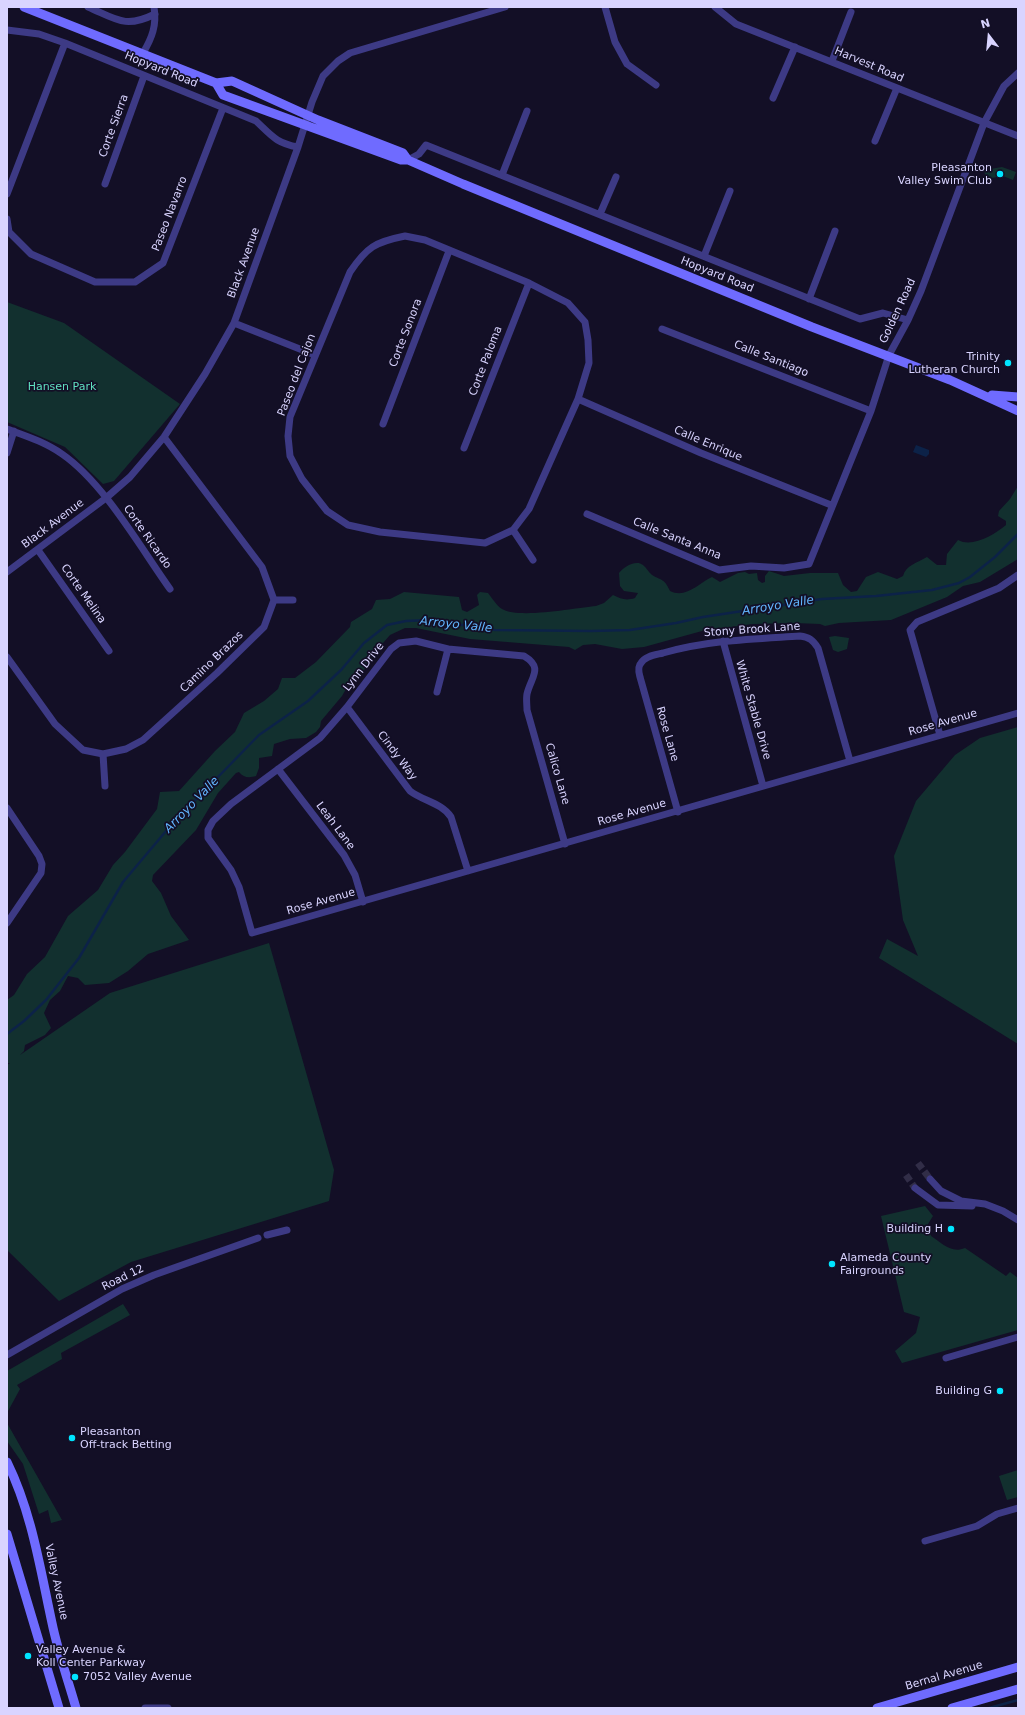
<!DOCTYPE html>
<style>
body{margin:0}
#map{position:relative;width:1025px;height:1715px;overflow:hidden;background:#130f26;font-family:"DejaVu Sans",sans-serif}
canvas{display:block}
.frame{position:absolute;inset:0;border:8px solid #d9d4ff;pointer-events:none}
.north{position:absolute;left:969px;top:16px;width:40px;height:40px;-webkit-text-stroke:3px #130f26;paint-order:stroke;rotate:344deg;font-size:11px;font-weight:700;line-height:16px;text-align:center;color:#d9d4ff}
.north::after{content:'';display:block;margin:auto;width:14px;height:18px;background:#d9d4ff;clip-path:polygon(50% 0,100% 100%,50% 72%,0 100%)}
</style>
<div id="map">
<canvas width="1025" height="1715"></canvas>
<div class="frame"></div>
<div class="north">N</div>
</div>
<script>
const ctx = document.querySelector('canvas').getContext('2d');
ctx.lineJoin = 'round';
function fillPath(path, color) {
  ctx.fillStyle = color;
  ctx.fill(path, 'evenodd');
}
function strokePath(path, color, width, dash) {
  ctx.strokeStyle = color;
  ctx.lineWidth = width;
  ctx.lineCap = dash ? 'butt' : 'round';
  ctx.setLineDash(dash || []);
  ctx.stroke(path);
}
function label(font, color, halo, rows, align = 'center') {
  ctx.font = font + ' "DejaVu Sans",sans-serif';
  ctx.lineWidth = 3.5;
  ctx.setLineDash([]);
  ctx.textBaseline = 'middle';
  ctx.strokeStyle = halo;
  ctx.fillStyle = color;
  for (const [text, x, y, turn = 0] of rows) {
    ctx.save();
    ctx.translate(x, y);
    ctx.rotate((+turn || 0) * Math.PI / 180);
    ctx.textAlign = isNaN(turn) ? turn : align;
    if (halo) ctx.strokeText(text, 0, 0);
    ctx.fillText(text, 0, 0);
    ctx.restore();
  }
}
const green = new Path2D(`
 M1002 167 1016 172 1013 180 1003 176 986 179 984 170Z
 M7 302 64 323 180 404 114 481 103 484 65 447 7 422Z
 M1018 486V559L980 582 963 586 947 597 891 620 839 623 825 626 820 624 795 623 752 624 702 631 644 647 622 649 595 644 583 645 575 650 569 647 470 639 416 628H405L390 635 376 651 364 670 350 682 342 696 321 721 320 727 316 732 306 738 290 739 274 744 272 756 259 758V768L256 776C249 778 244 778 239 772L236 773 218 793 196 830 153 875 152 881 161 893 171 916 189 940 148 954 128 971 109 983 85 985 78 978 68 976 60 991 50 1000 44 1013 51 1028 45 1035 25 1045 24 1051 20 1055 110 993 269 943 334 1170 329 1201 131 1262 59 1301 7 1250V1065L10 1063H7V1000L14 995 27 974 45 957 68 916 98 890 113 865 125 852 157 809 160 792 179 791 215 751 235 732 244 713 264 701 278 689 282 678H295L316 662 350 627 351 622 372 609 376 600 390 599 404 592 459 597 462 610 467 612 479 605 477 595 480 592 488 593C492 598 497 606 502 609 519 619 575 608 596 606L604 603 613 595C621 599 626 601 635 598L638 593 624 591 620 586 619 573C623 567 636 559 643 565 647 568 648 572 652 575 662 581 664 578 670 591 686 599 699 583 712 577L720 582 738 573 745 572 749 574 757 573 758 580 762 583 765 582V576L769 571 784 576 810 573H838L843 585 851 592 857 591 866 577 878 572 897 579 903 576C906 565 917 563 927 557L937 565H946L947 554 958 540C972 548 994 535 1006 525V521L998 516 999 511 1010 499Z
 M835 636 849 638 847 649 838 652 833 650 829 637Z
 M1018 727V1044L879 958 887 939 918 956 903 920 894 856 916 801 955 755 980 738Z
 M925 1206 933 1216 928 1224 931 1236C942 1243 951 1254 965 1248L1006 1276 1010 1272 1018 1278V1330L902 1363 895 1351 916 1333 920 1317 904 1312 881 1216Z
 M123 1304 130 1315 61 1353 62 1359 17 1385 20 1389 7 1413V1371Z
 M7 1423 62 1520 51 1523 48 1510 39 1514 23 1464 7 1441Z
 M1018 1470V1497L1007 1500 999 1476Z`);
const water = new Path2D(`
 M916 445 929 450V454L926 457 913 452Z`);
const stream = new Path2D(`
 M7 1034 24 1021 46 1000 79 958 123 882 172 824 259 735 308 701 341 670 364 643 387 625 406 621 430 620 495 630 591 631 630 630 676 623 703 617 822 599 876 596 932 590 959 583 970 577 995 557 1018 534
 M989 1708 1018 1700`);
const minorTunnel = new Path2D(`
 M918 1163 930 1179
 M906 1175 915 1188`);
const minor = new Path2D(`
 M88 7C116 19 125 29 155 14
 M605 7 615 42 627 64 656 85
 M715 7 736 24 1018 136
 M7 30 39 34 65 43 256 121C272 136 276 143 298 147
 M143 53C152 38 157 25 154 7
 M832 61 851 12
 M773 98 795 47
 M875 141 897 88
 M408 160 419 154 426 145 860 319 883 313 908 320
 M502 175 527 111
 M105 184 144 76
 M7 194 65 43
 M600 214 616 177
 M7 219 9 232 31 254 95 282H135L163 263 223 108
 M405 236 425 240 529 283 568 303 585 322 588 340 589 363 578 399 529 509 513 530 485 543 380 532 348 525 327 511 302 479 290 456 288 436 290 417 350 272C367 247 375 242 405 236Z
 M704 256 730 191
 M809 299 835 231
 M234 323 315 355
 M662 329 871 411
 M578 399 701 453 831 505
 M383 424 449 251
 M7 429C26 436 45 442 62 454 104 483 140 547 170 589
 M464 448 529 283
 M7 453 14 431
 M587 514 719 570 751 566 784 568 809 564 871 411 889 355 908 320 921 291 984 123 1004 86 1018 73
 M513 530 533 560
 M38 550 109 651
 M7 572 106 498 130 477 164 437 205 374 234 323 298 147 312 102 323 76 338 61 350 53 505 7
 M274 600H293
 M723 641 763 786
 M7 657 55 724 83 750 103 754 126 749 143 740 217 673 264 627 274 600 262 567 164 437
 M437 692 448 649
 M347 707 410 791C423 801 442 803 451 817L468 871
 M940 735 910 630 917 622 999 588 1018 575
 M103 754 105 786
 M278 769 344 855 355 875 363 902
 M7 808 39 856 42 864 41 873 7 923
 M678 812 640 677C639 673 637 667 641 663 645 656 655 655 663 653 708 640 753 639 800 636 809 637 813 640 818 648L850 761
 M565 844 527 710C527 705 526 699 527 694 531 677 544 668 524 656L448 649 416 641 399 643 391 649 347 707 320 738 231 804 213 821 208 830V838L231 870 239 887 252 933C508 860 763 786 1018 713
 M930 1179 941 1191 961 1201 985 1204 1003 1211 1018 1220
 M915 1188 938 1205 972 1206
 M267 1235 287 1230
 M7 1355 122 1289 154 1275 258 1238
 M946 1358 1018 1337
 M925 1541 977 1526 997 1514 1018 1508
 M145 1708H168`);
const secondary = new Path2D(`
 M24 7 216 83 232 81 318 120 403 153 408 160 463 184 812 327 950 380 1018 411
 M216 83 223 95 401 160H408
 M992 395 1018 397
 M7 1462C32 1513 40 1568 52 1623 58 1652 68 1680 76 1708
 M7 1534 59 1708
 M877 1708 1018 1667
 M952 1708 1018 1689`);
const markers = [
 [1000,174,4,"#00e5ff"],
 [1008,363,4,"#00e5ff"],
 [951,1229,4,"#00e5ff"],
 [832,1264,4,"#00e5ff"],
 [1000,1391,4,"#00e5ff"],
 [72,1438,4,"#00e5ff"],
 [28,1656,4,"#00e5ff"],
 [75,1677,4,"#00e5ff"]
];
const streetNames = [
 ["Harvest Road",869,65,23],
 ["Hopyard Road",161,70,22],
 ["Corte Sierra",114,126,-70],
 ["Paseo Navarro",170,214,-69],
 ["Black Avenue",244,263,-70],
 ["Hopyard Road",717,275,22],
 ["Golden Road",898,311,-65],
 ["Corte Sonora",406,333,-69],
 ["Calle Santiago",771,359,22],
 ["Corte Paloma",486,361,-69],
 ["Paseo del Cajon",297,375,-69],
 ["Calle Enrique",708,444,23],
 ["Black Avenue",53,524,-37],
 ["Corte Ricardo",147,537,55],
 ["Calle Santa Anna",677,539,22],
 ["Corte Melina",83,594,55],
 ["Stony Brook Lane",752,630,-4],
 ["Camino Brazos",212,662,-44],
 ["Lynn Drive",364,667,-52],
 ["White Stable Drive",753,710,74],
 ["Rose Avenue",943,723,-16],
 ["Rose Lane",667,734,74],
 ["Cindy Way",397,756,53],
 ["Calico Lane",557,774,74],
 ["Rose Avenue",632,813,-16],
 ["Leah Lane",335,826,53],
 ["Rose Avenue",321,902,-16],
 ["Road 12",123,1278,-26],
 ["Valley Avenue",56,1582,78],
 ["Bernal Avenue",944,1676,-16]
];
const poiNames = [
 ["Pleasanton",992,168],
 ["Valley Swim Club",992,181],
 ["Trinity",1000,357],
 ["Lutheran Church",1000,370],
 ["Building H",943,1229],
 ["Alameda County",840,1258,"left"],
 ["Fairgrounds",840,1271,"left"],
 ["Building G",992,1391],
 ["Pleasanton",80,1432,"left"],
 ["Off-track Betting",80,1445,"left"],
 ["Valley Avenue &",36,1650,"left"],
 ["Koll Center Parkway",36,1663,"left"],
 ["7052 Valley Avenue",83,1677,"left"]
];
const parkNames = [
 ["Hansen Park",62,387]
];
const waterNames = [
 ["Arroyo Valle",778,606,-9],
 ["Arroyo Valle",456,625,6],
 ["Arroyo Valle",192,805,-46]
];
fillPath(green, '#12302f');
fillPath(water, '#0c2248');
strokePath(stream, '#0c2248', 2.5);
strokePath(minorTunnel, '#312d47', 7, [7, 3.5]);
strokePath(minor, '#3d3a85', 7);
strokePath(secondary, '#6f6bff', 9);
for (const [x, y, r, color] of markers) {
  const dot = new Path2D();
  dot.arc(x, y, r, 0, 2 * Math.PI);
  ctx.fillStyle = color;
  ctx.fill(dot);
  strokePath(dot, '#130f26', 1.5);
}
label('11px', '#d9d4ff', '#130f26', streetNames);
label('11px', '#d9d4ff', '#130f26', poiNames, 'right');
label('11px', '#5fe0c0', '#130f26', parkNames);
label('italic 12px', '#62b6ff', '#130f26', waterNames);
</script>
